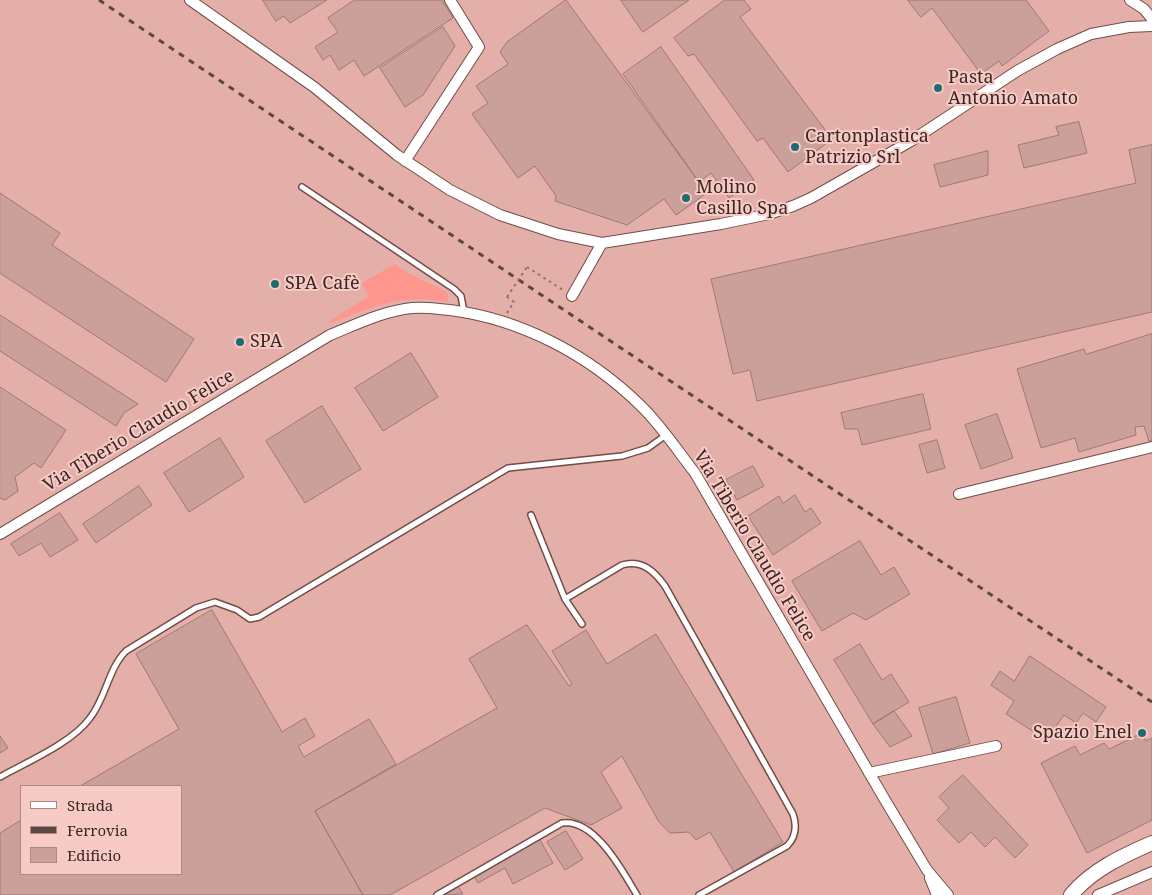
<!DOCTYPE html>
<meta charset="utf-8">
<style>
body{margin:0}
#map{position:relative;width:1152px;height:895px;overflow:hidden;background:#ebbdb8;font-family:"Noto Serif",serif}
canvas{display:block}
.legend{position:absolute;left:20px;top:785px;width:162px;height:90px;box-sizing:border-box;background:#f8cac5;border:1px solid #ab8985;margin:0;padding:6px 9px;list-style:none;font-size:15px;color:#382725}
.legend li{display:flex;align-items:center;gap:10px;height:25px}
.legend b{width:25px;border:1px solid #ab8985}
</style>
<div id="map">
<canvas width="1152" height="895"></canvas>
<ul class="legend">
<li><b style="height:6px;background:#fff"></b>Strada</li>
<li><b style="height:6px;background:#5c4643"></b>Ferrovia</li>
<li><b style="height:14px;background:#cb9f9a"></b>Edificio</li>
</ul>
</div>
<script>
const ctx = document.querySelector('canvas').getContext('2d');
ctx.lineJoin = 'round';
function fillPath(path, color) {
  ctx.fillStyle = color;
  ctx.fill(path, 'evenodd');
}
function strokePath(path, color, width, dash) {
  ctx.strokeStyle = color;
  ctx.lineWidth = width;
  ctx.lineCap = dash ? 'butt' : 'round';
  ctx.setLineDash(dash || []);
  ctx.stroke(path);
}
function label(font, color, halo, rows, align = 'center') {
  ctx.font = font + ' "Noto Serif",serif';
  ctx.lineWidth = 4;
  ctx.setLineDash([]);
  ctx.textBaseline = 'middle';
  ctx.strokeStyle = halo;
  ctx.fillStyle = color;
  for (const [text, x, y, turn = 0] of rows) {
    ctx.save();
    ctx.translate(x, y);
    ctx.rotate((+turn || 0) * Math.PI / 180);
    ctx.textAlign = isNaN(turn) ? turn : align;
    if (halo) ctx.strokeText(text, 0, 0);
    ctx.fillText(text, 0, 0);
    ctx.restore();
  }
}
const built = new Path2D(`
 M0 0H1152V895H0ZM21 786H181V874H21Z`);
const green = new Path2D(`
 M395 264 406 272 443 290 448 294V302C405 292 370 308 331 323L328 322 369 296 362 283Z`);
const building = new Path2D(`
 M263 0H327L290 23 284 16 276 21Z
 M355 0H442L453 18 364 76 354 60 339 70 330 55 323 60 315 47 338 32 328 18Z
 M566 0 707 193 676 215 664 199 627 225 555 201 556 196 535 166 518 178 472 114 488 103 476 86 508 64 500 52 507 42Z
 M621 0H689L643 32Z
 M725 0H744L751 9 740 17 832 139 788 172 763 138 757 141 694 54 688 56 674 38Z
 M908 0H1026L1049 31 1002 66 999 61 981 74 932 8 921 17Z
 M443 27 455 46 423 95 405 107 380 68Z
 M661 47 754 180 729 198 711 173 699 182 623 74Z
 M1079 122 1087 153 1024 168 1018 145 1059 135 1056 127Z
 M1152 145V312L757 401 750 370 733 374 711 279 1136 183 1129 150Z
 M988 151V175L940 187 934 165Z
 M0 193 60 233 52 245 194 339 166 382 0 273Z
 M0 315 138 404 124 413 116 426 0 351Z
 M1152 334V440L1149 441 1144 426 1135 427 1136 435 1079 452 1075 438 1041 448 1017 369 1084 349 1086 354Z
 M411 353 438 397 383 431 355 388Z
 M0 387 66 430 41 468 34 463 15 477 18 491 5 500 0 498Z
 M923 394 931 429 862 445 858 429H845L841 413Z
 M322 406 361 469 305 503 266 441Z
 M997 414 1013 458 981 469 965 425Z
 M220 438 244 477 189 512 164 473Z
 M937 440 945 468 927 473 919 445Z
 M753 466 764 486 737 500 726 480Z
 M139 486 152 505 96 543 83 524Z
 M795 495 805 512 811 508 821 523 773 555 748 516 779 496 783 503Z
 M60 513 78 540 50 557 41 543 19 556 11 544Z
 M860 541 881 575 894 567 910 594 866 620 853 613 822 631 792 581Z
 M212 610 282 732 305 718 315 736 298 746 304 757 369 719 396 764 315 811 363 895H0V833L21 820V874H181V786H80L179 729 136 654Z
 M527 625 569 686 572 684 552 651 586 630 607 664 656 634 783 842 734 872 710 832 696 840 689 832 670 833 659 822 622 756 601 772 622 808 591 825 545 808 390 895H363L315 811 497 708 469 659Z
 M860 644 882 680 891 674 909 702 873 724 834 660Z
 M1030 656 1106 707 1096 722 1083 713 1076 723 1064 715 1052 732 1039 724 1034 732 1006 714 1014 701 991 685 1000 671 1014 681Z
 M956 697 970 743 933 754 919 708Z
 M894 711 912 736 890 747 873 724Z
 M1142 733 1146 741 1152 738V820L1087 853 1041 763 1075 746 1080 755 1104 743 1109 749Z
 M0 736 8 748 0 753Z
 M963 775 1028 845 1015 858 995 837 985 847 971 832 959 843 937 820 949 808 939 797Z
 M566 831 583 859 565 870 547 842Z
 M540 840 553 863 513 884 505 868 478 883 474 876Z
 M457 884 463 894 438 895Z`);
const path = new Path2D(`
 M527 267 563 290
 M507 313 514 302 507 297`);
const lane = new Path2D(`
 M302 187 454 289 461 296 464 312
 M531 515 565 599 582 624
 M565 599 622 565C642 559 655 572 665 586L793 814C797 826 796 837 787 846L699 895
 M0 777C27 762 72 743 90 718 106 698 108 669 126 651L196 608 215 602 237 610 250 619 259 617 508 468 622 456 648 448 666 435
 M437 895 562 823C595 818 623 872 637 895`);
const street = new Path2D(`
 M190 0 314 87 397 155 450 190 500 215 558 234 602 243
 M1130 0 1144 9 1152 19
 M405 161 479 47 450 0
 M572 296 602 243 721 224 769 214 793 206 811 198 911 141 1017 71 1057 49 1091 34 1129 27 1152 26
 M959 494 1152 447
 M0 534 330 335C357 324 383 311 412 308 425 307 438 309 450 310 521 319 589 355 640 405 661 425 677 450 695 473L885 800 927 870 948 895
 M869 773 996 746
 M930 878 937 895
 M1098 895 1152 872`);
const secondary = new Path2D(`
 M1071 895C1092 870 1122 856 1152 843`);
const rail = new Path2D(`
 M99 0 1152 702`);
const pathBridge = new Path2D(`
 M507 297 527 267`);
const markers = [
 [938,88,5,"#206b73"],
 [795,147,5,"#206b73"],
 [686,198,5,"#206b73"],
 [275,284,5,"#206b73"],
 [240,342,5,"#206b73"],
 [1142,733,5,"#206b73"]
];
const poiNames = [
 ["Pasta",948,78],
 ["Antonio Amato",948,99],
 ["Cartonplastica",805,137],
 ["Patrizio Srl",805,158],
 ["Molino",696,188],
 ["Casillo Spa",696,209],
 ["SPA Cafè",285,284],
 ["SPA",250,342],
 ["Spazio Enel",1132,733,"right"]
];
const streetNames = [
 ["Via Tiberio Claudio Felice",139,431,-31],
 ["Via Tiberio Claudio Felice",754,546,59]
];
fillPath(built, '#e4afa9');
fillPath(green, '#fe968d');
fillPath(building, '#cb9f9a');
strokePath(building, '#a27873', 1);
strokePath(lane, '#734c48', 8);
strokePath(street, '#734c48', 12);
strokePath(secondary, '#734c48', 16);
strokePath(path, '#90706d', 2, [2.5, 4]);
strokePath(lane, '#fff', 5);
strokePath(street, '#fff', 10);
strokePath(secondary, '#fff', 14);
strokePath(rail, '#5c4643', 3, [6, 6]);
strokePath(pathBridge, '#90706d', 2, [2.5, 4]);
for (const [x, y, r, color] of markers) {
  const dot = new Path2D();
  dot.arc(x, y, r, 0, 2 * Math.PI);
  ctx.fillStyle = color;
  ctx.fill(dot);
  strokePath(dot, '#f8cac5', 2);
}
label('18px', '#382725', '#f8cac5', poiNames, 'left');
label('18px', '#382725', '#f8cac5', streetNames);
</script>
